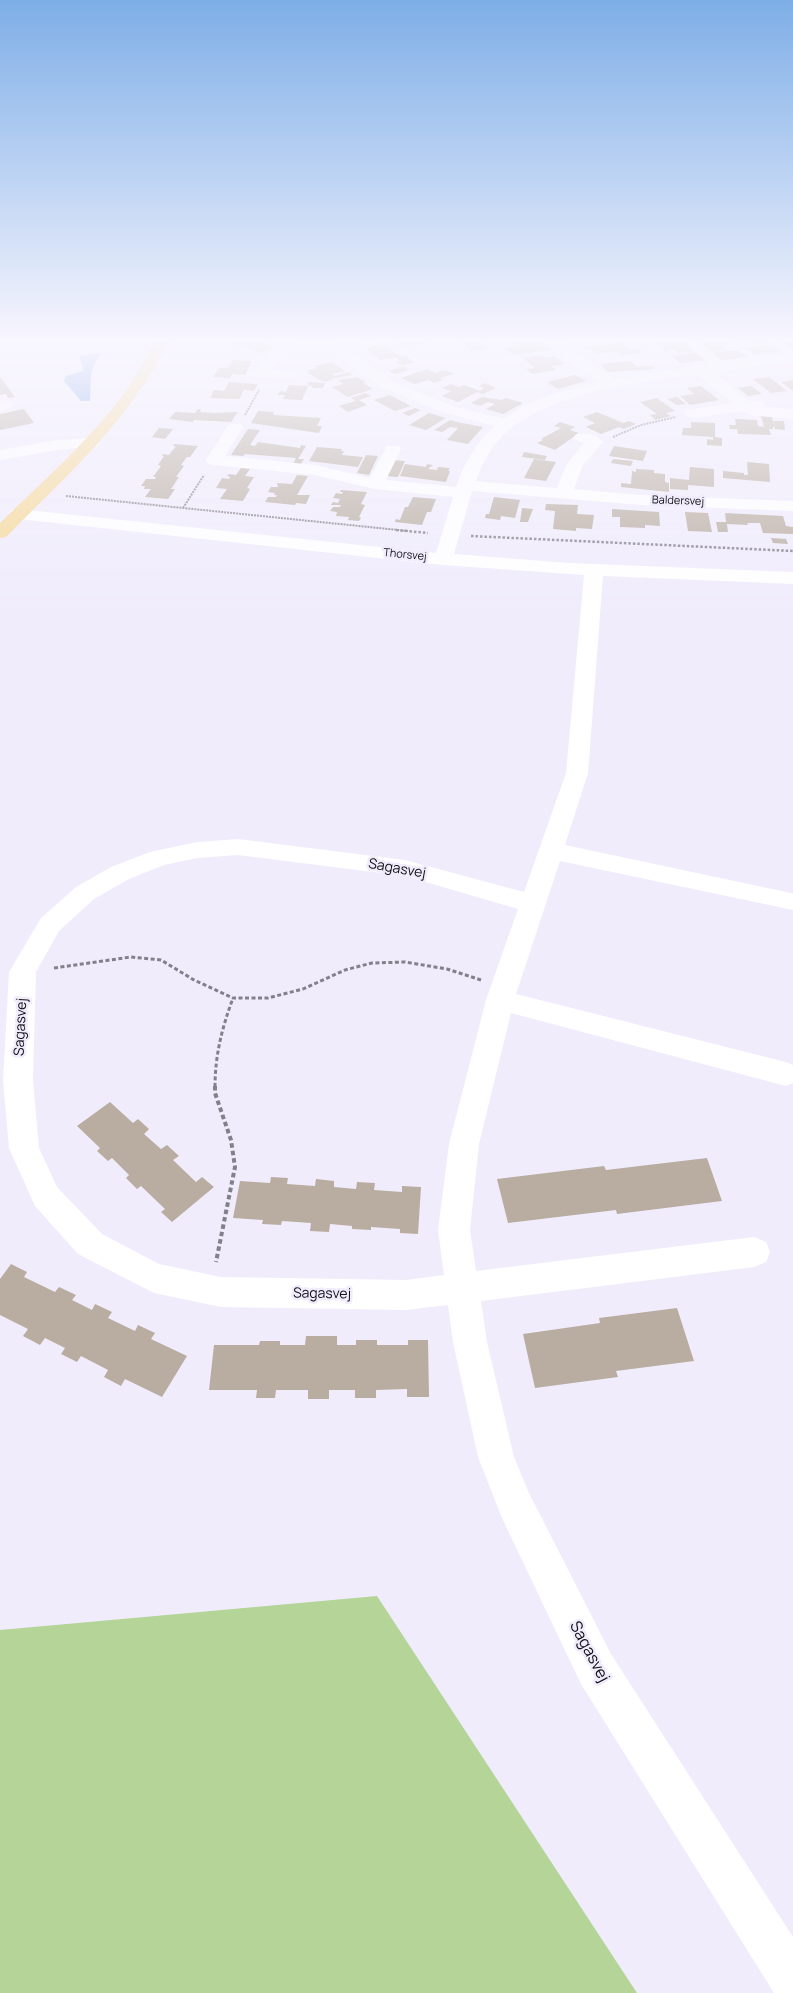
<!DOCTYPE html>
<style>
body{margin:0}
canvas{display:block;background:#f0ecfc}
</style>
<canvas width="793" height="1993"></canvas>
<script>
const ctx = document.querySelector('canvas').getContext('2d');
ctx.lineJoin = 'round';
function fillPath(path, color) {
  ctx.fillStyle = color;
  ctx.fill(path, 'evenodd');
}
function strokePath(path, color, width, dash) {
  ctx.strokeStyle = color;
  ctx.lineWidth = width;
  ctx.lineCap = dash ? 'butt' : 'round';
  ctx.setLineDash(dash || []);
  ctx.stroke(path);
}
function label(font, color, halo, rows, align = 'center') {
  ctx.font = font + ' Manrope,sans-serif';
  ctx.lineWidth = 5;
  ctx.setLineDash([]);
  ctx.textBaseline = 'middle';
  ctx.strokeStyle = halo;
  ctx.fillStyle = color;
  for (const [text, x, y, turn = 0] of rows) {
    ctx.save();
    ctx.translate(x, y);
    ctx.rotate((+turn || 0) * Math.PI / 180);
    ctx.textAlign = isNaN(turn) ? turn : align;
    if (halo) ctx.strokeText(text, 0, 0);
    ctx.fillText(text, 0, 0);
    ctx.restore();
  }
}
const green = new Path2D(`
 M377 1596 637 1993H0V1630Z`);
const water = new Path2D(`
 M100 353 101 354C87 371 92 381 90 401H81L64 381 66 376 83 371V367L79 357 80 356Z`);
const building = new Path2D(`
 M238 339H269L260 342 274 348 261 353 230 342Z
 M396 339H428L431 342 402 346Z
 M459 339H479L490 349 471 352Z
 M708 339H724L731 344 721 345 727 350 710 352 696 340Z
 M736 339H765L770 342 758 344 752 339 739 342Z
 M793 339V347H790L781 340Z
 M526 340 530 343 541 341 551 350 513 355 504 348 515 346 511 342Z
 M682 340 696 351 679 353 673 349 664 352 662 350H664L656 343Z
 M621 343 629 350 596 354 589 347Z
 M384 344 399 356 405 355 414 363 400 365 396 362 400 361 396 357 380 360 366 348Z
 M773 344 782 351 755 355 745 348Z
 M639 349 643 353 622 355 618 352Z
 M738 350 747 357 721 360 712 353Z
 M698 352 707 360 680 363 672 356Z
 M541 355 545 358 554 356 564 364 551 366 556 370 532 374 526 369 535 368 523 358Z
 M233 360 252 361 245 375 232 374 230 378 213 377 219 368H228Z
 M630 361 637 367 652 366 655 369 608 372 600 364Z
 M332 362 345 371 332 374 335 376 349 372 352 375 331 379 332 380 324 382 307 373 310 372 307 370 318 368 315 366Z
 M403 366 409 370 395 374 389 371Z
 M427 369 435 373 446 370 454 374 440 378 443 380 434 383 429 380 414 384 401 378Z
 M575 375 586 381 558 389 547 382Z
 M0 377 15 397 8 398 6 394 0 395Z
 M357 377 366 382 363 383 373 389 348 397 332 387 343 384 338 380Z
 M769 377 787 391 771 393 753 379Z
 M793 380V391L781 382Z
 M229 382 258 384 254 391 244 390 239 399 210 398 214 390 224 391Z
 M309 382 325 383 323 388H312L313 386 307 385Z
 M485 383 496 388 483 394 477 392 458 402 442 396 451 391 442 388 451 384 459 387 464 385 480 391 484 388 479 386Z
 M289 385 308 386 302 400 283 399 285 395H278L280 391 286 392Z
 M701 386 719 400 690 405 680 396 694 394 687 388Z
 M751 386 762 394 748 396 738 388Z
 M365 393 371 396 356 401 351 398Z
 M390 395 411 406 395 411 374 400Z
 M482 397 502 400 506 398 523 403 503 414 486 409 495 404 488 402 480 406 471 403Z
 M677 397 686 404 677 405 667 399Z
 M657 398 675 411 666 413 671 416 655 420 650 415 657 414 640 402Z
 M359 400 367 405 348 412 339 406Z
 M415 408 421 410 409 416 402 413Z
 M24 409 34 423 0 430V414Z
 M198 409H201L200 412 214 413 238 412 231 422 194 420 193 422 169 419 175 412 195 413Z
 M258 411 274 412 273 415 321 418 317 426H322L319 433 251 423Z
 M597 412 623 423 629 421 636 424 624 429 619 427 601 434 586 427 595 423 583 417Z
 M429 413 446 418 426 430 409 425Z
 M761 416 772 417 775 427H773V429H769L771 435 738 434 737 429H730L729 425H736L735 419 757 420 758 426 764 427Z
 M450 420 457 422 483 427 468 444 447 440 458 428 450 427 442 432 434 430Z
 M774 421H784L785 430 775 429Z
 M560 422 575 427 570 430 579 433 555 450 537 443 543 440 541 439 561 428 554 426Z
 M691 422 715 423V437L722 438V446L707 445V439L713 440V437L682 435 683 428H691Z
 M159 428 173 429 165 439 152 437Z
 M248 429 260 430 250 445 255 446 258 442 300 448 301 445 306 446 298 459H304L301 464H293L296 458 245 454 243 456 231 455Z
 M174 444 198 446 190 457H187L181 465 184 466 176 477H179L171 489H175L168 499 145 497 151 489H144L145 486H141L146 479H155L156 477H153L161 466 158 465 164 456H162L163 454 169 455 176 446H173Z
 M614 446 647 451 643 461 609 456Z
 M317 447 342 449 341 451H344L342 455 363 457 358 467 309 461Z
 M524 452 547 456 545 460 522 457Z
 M366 455 378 456 369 475 357 473Z
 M534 459 556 462 546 481 524 478Z
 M613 459 633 461 631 466 611 463Z
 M392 460 405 461 398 477 385 476Z
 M747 462 769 464 770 482 723 478V471L744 473V475H748Z
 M405 464 426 467 427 464 433 465 428 469 437 470 438 467 450 468 448 471H450L446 482 400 476Z
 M690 467 714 469V487L688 485V490L670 489V478L689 480Z
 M241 468 250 469 245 476 254 477 247 488 250 489 243 501 220 499 227 489 216 488 222 478 229 479 230 477 227 476 229 474 236 475Z
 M636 469 654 470V473L665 474V482L669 483V492L621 487V483L631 484 632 471 636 472Z
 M297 475 308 476 297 495H310L306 504 296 503 295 505 265 502 268 497H276L277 495H274L275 493 268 492 271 487H278L277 483 292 484Z
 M341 490 367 492 361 504 365 505 359 517 361 518 359 521 348 520 349 517 336 516 337 512 330 511 333 507H340L341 505H331L333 502 338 503 340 499 333 498 336 493 342 494 343 492H340Z
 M413 497 436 499 431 512H427L422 525 395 522 396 519 400 520 405 507H408Z
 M494 497 520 500 515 518 501 516 500 520 485 518 486 514H489Z
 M546 504 578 505 577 514 594 515 592 529 576 528V531L553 529 555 511 545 510Z
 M522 508 533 509 528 522H520Z
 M612 509 659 512 660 526 645 525V528L620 527V517H612Z
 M685 512 708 513 712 532 688 531Z
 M725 513 783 516 786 526 793 527V534L763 533 760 523H747L748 525 727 524 728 532H718L716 522H726Z
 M771 538 786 539 788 544 773 543Z
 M110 1102 133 1123 138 1119 149 1129 144 1134 161 1149 167 1145 179 1156 173 1160 196 1182 202 1177 214 1187 172 1222 161 1212 165 1209 141 1186 137 1189 126 1178 129 1175 112 1158 108 1161 97 1151 100 1148 77 1126Z
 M707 1158 722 1201 617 1214 616 1210 508 1223 497 1179 604 1166 606 1170Z
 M271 1177 288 1178 287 1184 315 1186 316 1179 334 1181V1187L356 1189 357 1182 375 1183 374 1190 402 1192V1186L421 1187 418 1234 400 1233V1229L371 1227V1230L352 1229V1226L330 1224 329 1232 310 1231 311 1223 282 1221 281 1225 262 1224 263 1220 233 1218 240 1181 270 1183Z
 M11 1264 27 1272 24 1277 55 1292 59 1287 76 1295 72 1300 92 1310 95 1304 112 1312 108 1318 135 1331 138 1325 155 1333 151 1339 187 1356 162 1397 125 1379 121 1386 104 1377 108 1370 81 1356 77 1362 61 1354 65 1348 45 1338 40 1345 23 1336 28 1329 0 1315V1279Z
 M677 1308 694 1361 616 1371 618 1377 535 1388 523 1334 600 1323 599 1318Z
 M306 1336H337V1345H356V1340H377V1345H408V1340H428L429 1397H407V1389L376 1390V1398H355V1390H329V1399H308V1390H276L275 1398H256L257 1390H209L214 1345H259L260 1341H280V1345H305Z`);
const pathFar3 = new Path2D(`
 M245 415 259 390
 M613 437 641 425 676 417
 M66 496 408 531
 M183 508 204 475`);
const pathFar2 = new Path2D(`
 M396 530 428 533
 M471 536 793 551`);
const pathFar1 = new Path2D(`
 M54 968 131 957 161 960 194 980 233 998H268L303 989 345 970 372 963 405 962 447 969 481 980
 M215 1087C215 1055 222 1028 233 998`);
const path = new Path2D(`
 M215 1086V1093L231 1140 235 1167 216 1262`);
const minor = new Path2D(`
 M307 339H335L334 341 396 383 452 406 504 419C531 398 567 390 599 382L572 363 547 339H562L582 357 614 379 709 364 681 339H696L724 362 793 353V361L714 372 748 401H762L765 404 763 407 793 409V419L750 415 742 411 693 418 687 416 685 413 687 410 732 403 698 374C639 382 539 393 498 441 488 453 481 466 476 481L557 488 566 465 584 443 576 440 574 437 576 434C585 432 598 435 603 442L583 465 574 489 641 495 793 501V511L641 505 472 491 454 554 569 563 793 572V584L603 576 588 773 565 845 791 893 793 894V910L560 861 516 994 786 1062 793 1065V1083L786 1086 511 1013 479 1144 470 1230 476 1271 754 1237 766 1242 770 1252 766 1262 754 1267 481 1301 487 1342 514 1457 529 1493 611 1654 793 1937V1993H774L581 1684 502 1518 478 1457 453 1342 448 1305 406 1310 221 1307 154 1293 78 1254 35 1206 9 1148 3 1080 9 972 41 918 76 887 111 867 150 852 197 842 238 839 405 860 524 892 566 773 584 575 443 565 18 519 12 518 9 514 12 510 18 509 436 553 453 497 375 489 315 475 214 465 208 464 206 460 229 424H241L243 427 225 456 315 465 370 478 387 446H399L401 449 386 480 456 487C464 464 476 442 495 426L442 412 386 389 320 345C301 349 284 354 271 370L293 372 295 375 293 378 256 377 254 374C268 353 283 345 307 339ZM238 855 405 876 518 909 486 1000 449 1144 438 1230 444 1275 406 1280 221 1277 159 1264 102 1234 57 1187 39 1148 33 1080 36 972 59 931 94 899 129 879 164 865 197 858Z
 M362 339H377L375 342H364Z
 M5 400 10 402 13 405 10 408 0 411V401Z
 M91 438 97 440 99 443 97 446 57 450 0 460V450L57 440Z`);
const major = new Path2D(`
 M156 339H170C129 422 70 472 6 537L0 538V523C43 481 89 441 125 392 137 375 147 357 156 339Z`);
const farStreetnames = [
 ["Baldersvej",678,501,2],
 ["Thorsvej",405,555,6]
];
const streetNames = [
 ["Sagasvej",397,869,10],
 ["Sagasvej",21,1027,-87],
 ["Sagasvej",322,1294,1]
];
const nearStreetnames = [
 ["Sagasvej",589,1652,62]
];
fillPath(green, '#b4d597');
fillPath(water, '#7fa5e5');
fillPath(building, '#b9ada1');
strokePath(pathFar3, '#83808a', 2, [2, 1]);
strokePath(pathFar2, '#83808a', 2.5, [2.5, 2]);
strokePath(pathFar1, '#83808a', 3, [4, 2.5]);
strokePath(path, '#83808a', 4, [4.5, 3]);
fillPath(minor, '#fff');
fillPath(major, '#f6d897');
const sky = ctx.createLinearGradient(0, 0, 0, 618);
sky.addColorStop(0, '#7eaee7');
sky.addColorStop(0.55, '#f8f6fe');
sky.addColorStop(1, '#f8f6fe00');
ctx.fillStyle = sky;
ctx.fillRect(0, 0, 793, 618);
label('11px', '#121015', '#f0ecfc', farStreetnames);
label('14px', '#121015', '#f0ecfc', streetNames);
label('16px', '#121015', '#f0ecfc', nearStreetnames);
</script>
